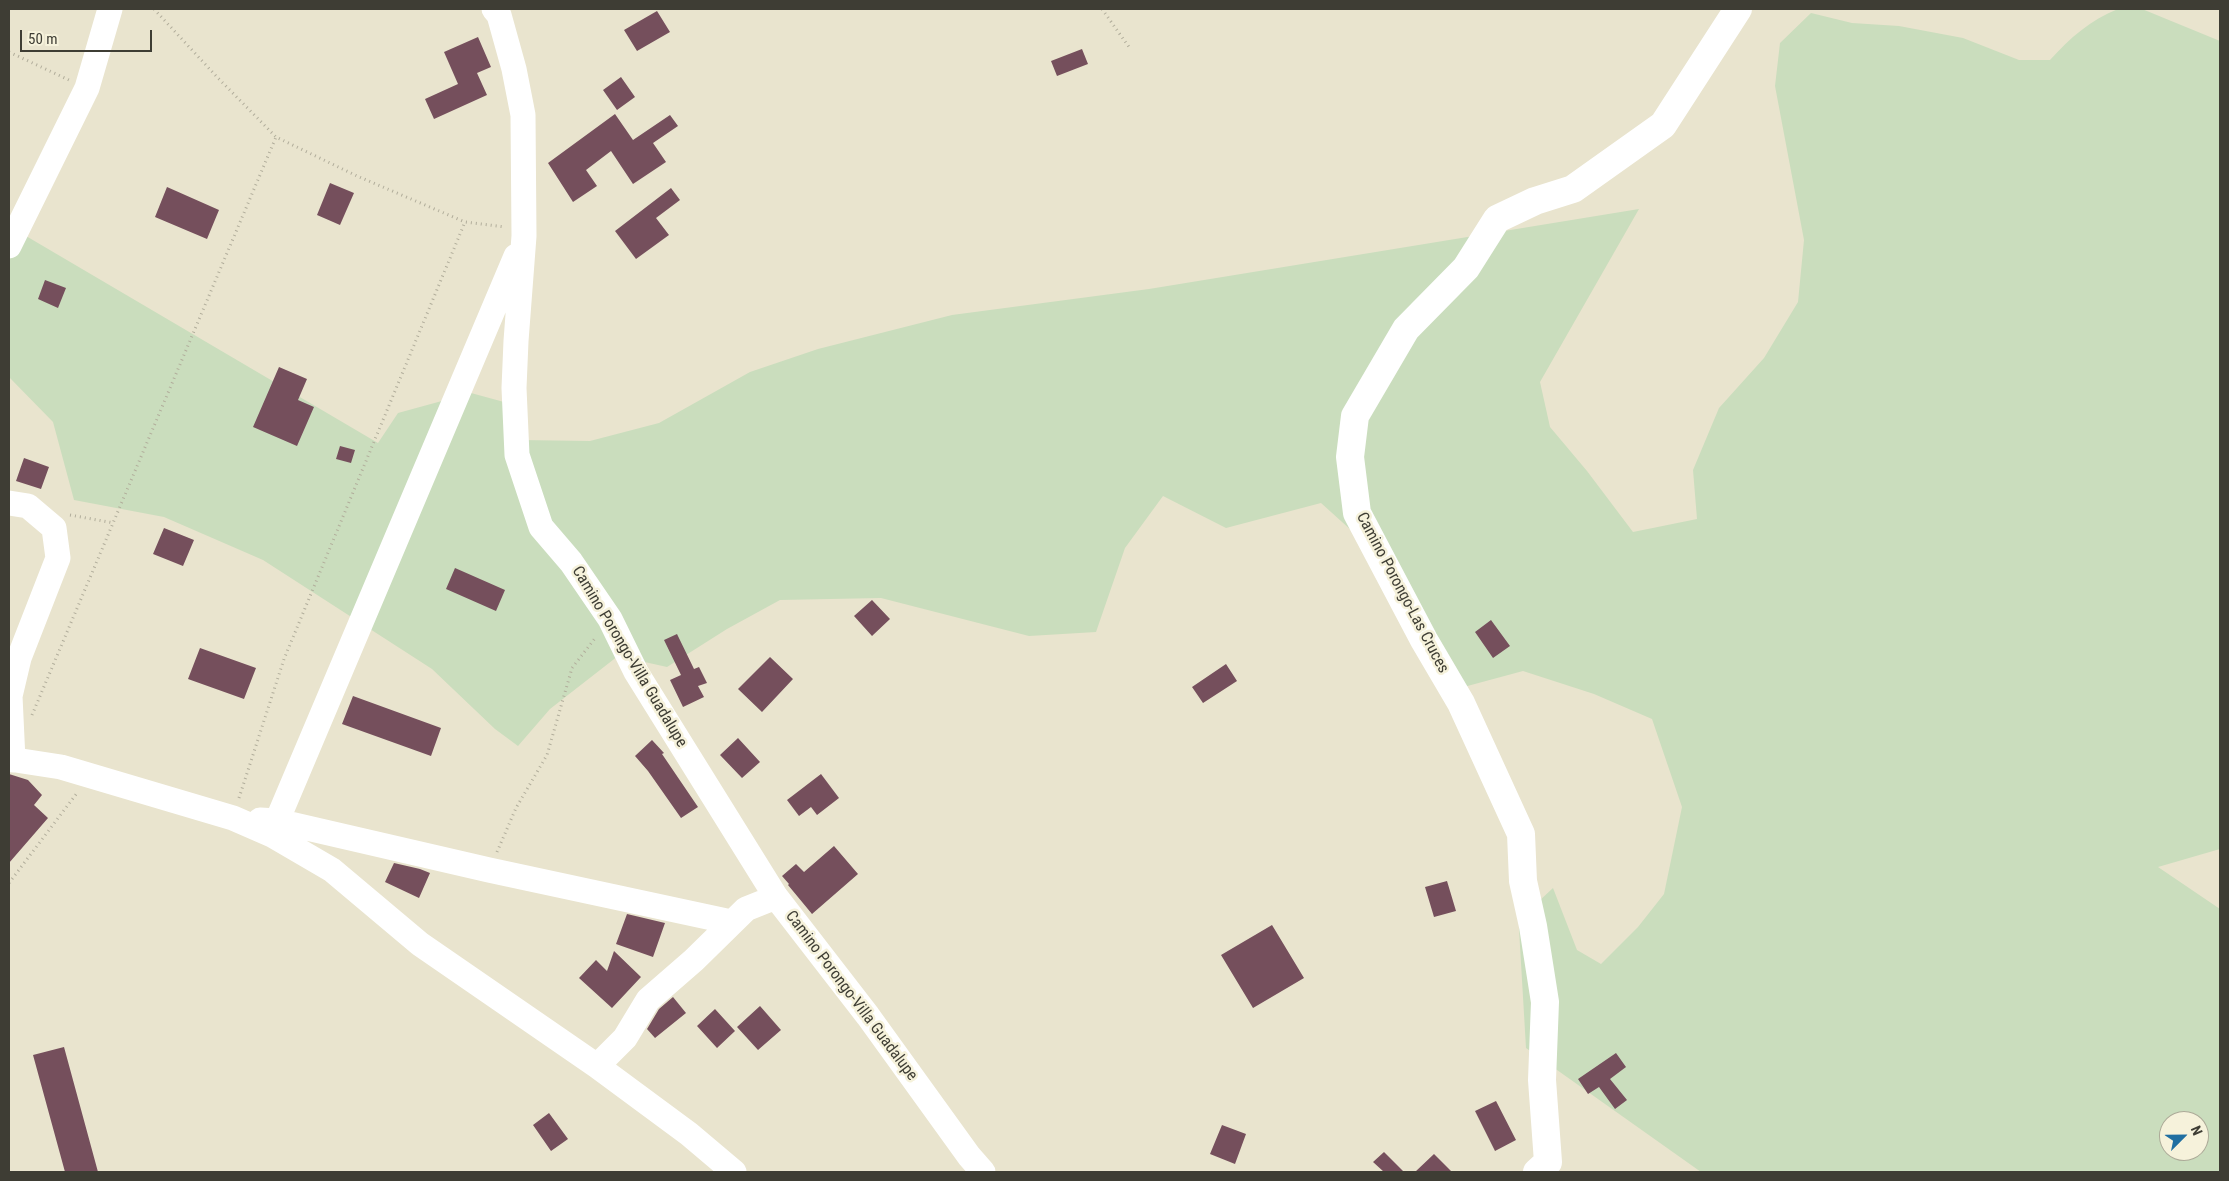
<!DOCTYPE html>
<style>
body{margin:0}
#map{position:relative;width:2229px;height:1181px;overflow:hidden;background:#e9e4ce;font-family:"Roboto Condensed",sans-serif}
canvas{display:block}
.frame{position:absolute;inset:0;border:10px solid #3e3d34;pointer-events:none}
.north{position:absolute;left:2159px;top:1111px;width:50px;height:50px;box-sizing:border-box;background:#f6f2db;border:1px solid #acaa98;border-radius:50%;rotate:67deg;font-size:14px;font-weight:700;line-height:20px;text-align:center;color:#3e3d34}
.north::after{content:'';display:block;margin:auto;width:18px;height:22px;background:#206fa1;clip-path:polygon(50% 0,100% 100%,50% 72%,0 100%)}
.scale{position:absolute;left:20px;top:30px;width:132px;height:22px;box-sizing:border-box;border:2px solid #3e3d34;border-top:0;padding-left:6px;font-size:15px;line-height:18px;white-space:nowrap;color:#3e3d34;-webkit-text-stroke:4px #f6f2db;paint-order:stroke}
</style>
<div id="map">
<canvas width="2229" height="1181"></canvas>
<div class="frame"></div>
<div class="north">N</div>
<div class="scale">50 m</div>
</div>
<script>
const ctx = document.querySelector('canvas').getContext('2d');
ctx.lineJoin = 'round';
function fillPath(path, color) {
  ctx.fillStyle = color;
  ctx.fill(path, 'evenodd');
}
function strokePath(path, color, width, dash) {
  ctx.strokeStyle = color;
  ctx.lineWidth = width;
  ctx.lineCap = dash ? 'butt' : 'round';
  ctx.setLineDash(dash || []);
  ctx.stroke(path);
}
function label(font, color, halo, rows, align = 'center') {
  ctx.font = font + ' "Roboto Condensed",sans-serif';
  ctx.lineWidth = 5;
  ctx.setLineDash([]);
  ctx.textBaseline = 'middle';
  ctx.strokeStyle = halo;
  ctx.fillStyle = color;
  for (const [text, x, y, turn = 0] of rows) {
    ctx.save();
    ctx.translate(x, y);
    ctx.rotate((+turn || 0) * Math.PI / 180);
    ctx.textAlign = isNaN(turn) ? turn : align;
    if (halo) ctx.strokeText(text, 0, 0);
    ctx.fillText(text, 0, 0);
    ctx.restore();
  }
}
const green = new Path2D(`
 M2118 9H2142L2220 41V849L2158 867 2220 909V1172H1701L1526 1048 1519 929 1538 902 1553 888 1577 950 1601 964 1638 927 1664 894 1682 807 1652 719 1594 694 1523 671 1460 688 1403 577 1321 503 1226 528 1163 496 1125 548 1096 632 1029 636 881 598 780 600 727 629 667 667 618 656 550 709 518 746 495 729 432 669 263 560 164 517 74 500 53 422 9 377V226L378 443 398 413 471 393 504 402 519 440 590 441 659 423 750 372 818 349 952 315 1149 289 1639 209 1540 382 1550 427 1587 471 1633 532 1697 519 1693 470 1719 408 1764 358 1798 302 1804 240 1775 86 1780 43 1811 13 1852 23 1899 26 1963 38 2019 60H2050C2070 38 2090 20 2118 9ZM2169 1121H2199V1151H2169Z`);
const building = new Path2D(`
 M657 11 670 32 637 51 624 30Z
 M478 37 491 67 477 73 487 95 434 119 425 99 458 84 444 52Z
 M1082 49 1088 64 1057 76 1051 61Z
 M621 77 635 97 617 110 603 90Z
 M615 114 633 140 670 115 678 126 653 143 666 162 633 184 611 151 586 170 597 186 573 202 548 163Z
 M330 183 354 193 340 225 317 215Z
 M167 187 219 210 207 239 155 217Z
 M671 188 680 200 656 218 669 235 636 259 615 231Z
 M45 280 66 288 58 308 38 299Z
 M279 367 307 379 298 400 314 407 297 446 253 427Z
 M340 446 355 450 351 463 336 459Z
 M24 458 49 467 41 489 16 481Z
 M164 528 194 540 183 566 153 554Z
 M455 568 505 590 496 611 446 589Z
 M872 600 890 619 872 636 854 616Z
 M1491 620 1510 646 1493 658 1475 632Z
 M677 634 694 669 699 667 707 683 698 686 704 697 683 707 670 680 681 675 664 640Z
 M200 648 256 668 244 699 188 679Z
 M770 657 793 679 762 712 738 689Z
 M1226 664 1237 681 1203 703 1192 687Z
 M353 696 441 728 431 756 342 724Z
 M738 738 760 762 742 778 720 755Z
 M652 740 664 753 662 754 698 807 681 818 648 771 635 756Z
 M9 774 28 780 42 795 34 805 48 818 9 863Z
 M821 774 839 798 817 815 811 807 799 816 787 800Z
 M834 846 858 874 812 914 788 885 789 884 782 876 796 864 804 872Z
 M394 863 420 869 430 873 419 898 385 882Z
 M1447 881 1456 911 1434 917 1425 887Z
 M627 914 665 923 653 957 616 944Z
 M1272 925 1304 978 1253 1008 1221 955Z
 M614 951 641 977 612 1008 579 978 596 960 607 971Z
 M673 997 686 1013 655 1038 647 1029 659 1009Z
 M760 1006 781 1030 758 1050 737 1027Z
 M715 1009 735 1031 717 1048 697 1026Z
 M64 1047 98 1172H65L33 1055Z
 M1616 1053 1626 1067 1610 1079 1627 1100 1615 1109 1599 1087 1588 1094 1578 1079Z
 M1496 1101 1516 1140 1495 1151 1475 1111Z
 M549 1113 568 1139 551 1151 533 1125Z
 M1222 1125 1246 1134 1235 1164 1210 1154Z
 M1384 1152 1404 1172H1384L1373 1162Z
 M1434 1154 1452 1172H1415Z`);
const path = new Path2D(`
 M154 9 217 77 276 137 357 176 465 222 505 227
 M1102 9 1129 47
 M9 52 69 80
 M70 515 114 523
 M32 715 276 137
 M239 798 284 659 465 222
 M497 852 516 808 547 755 572 668 596 637
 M9 883 77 793`);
const minor = new Path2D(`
 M494 9 499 15 514 69 523 115 524 236 516 341 514 388 517 455 541 527 571 562 610 619 636 672 776 897 868 1016 969 1156 983 1172
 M9 246 87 88 110 9
 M9 503 28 506 54 528 58 558 19 658 10 696 13 760
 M9 759 61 767 233 818 272 835 332 870 420 944 597 1066 689 1134 734 1172
 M260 820 277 821 489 870 731 922
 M277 821 516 256
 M597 1066 625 1038 648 1000 694 960 746 909 776 897`);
const major = new Path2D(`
 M1537 1172 1548 1162 1542 1080 1545 1002 1533 926 1523 881 1521 834 1461 703 1424 640 1357 513 1350 457 1355 416 1406 329 1466 268 1497 219 1535 201 1573 189 1663 125 1738 9`);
const streetNames = [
 ["Camino Porongo-Las Cruces",1402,593,62],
 ["Camino Porongo-Villa Guadalupe",629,657,59],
 ["Camino Porongo-Villa Guadalupe",851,996,53]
];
fillPath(green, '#caddbd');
fillPath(building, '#754f5c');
strokePath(path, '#b1ad9b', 3, [1, 4]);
strokePath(minor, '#fff', 25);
strokePath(major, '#fff', 28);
label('16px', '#3e3d34', '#f6f2db', streetNames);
</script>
